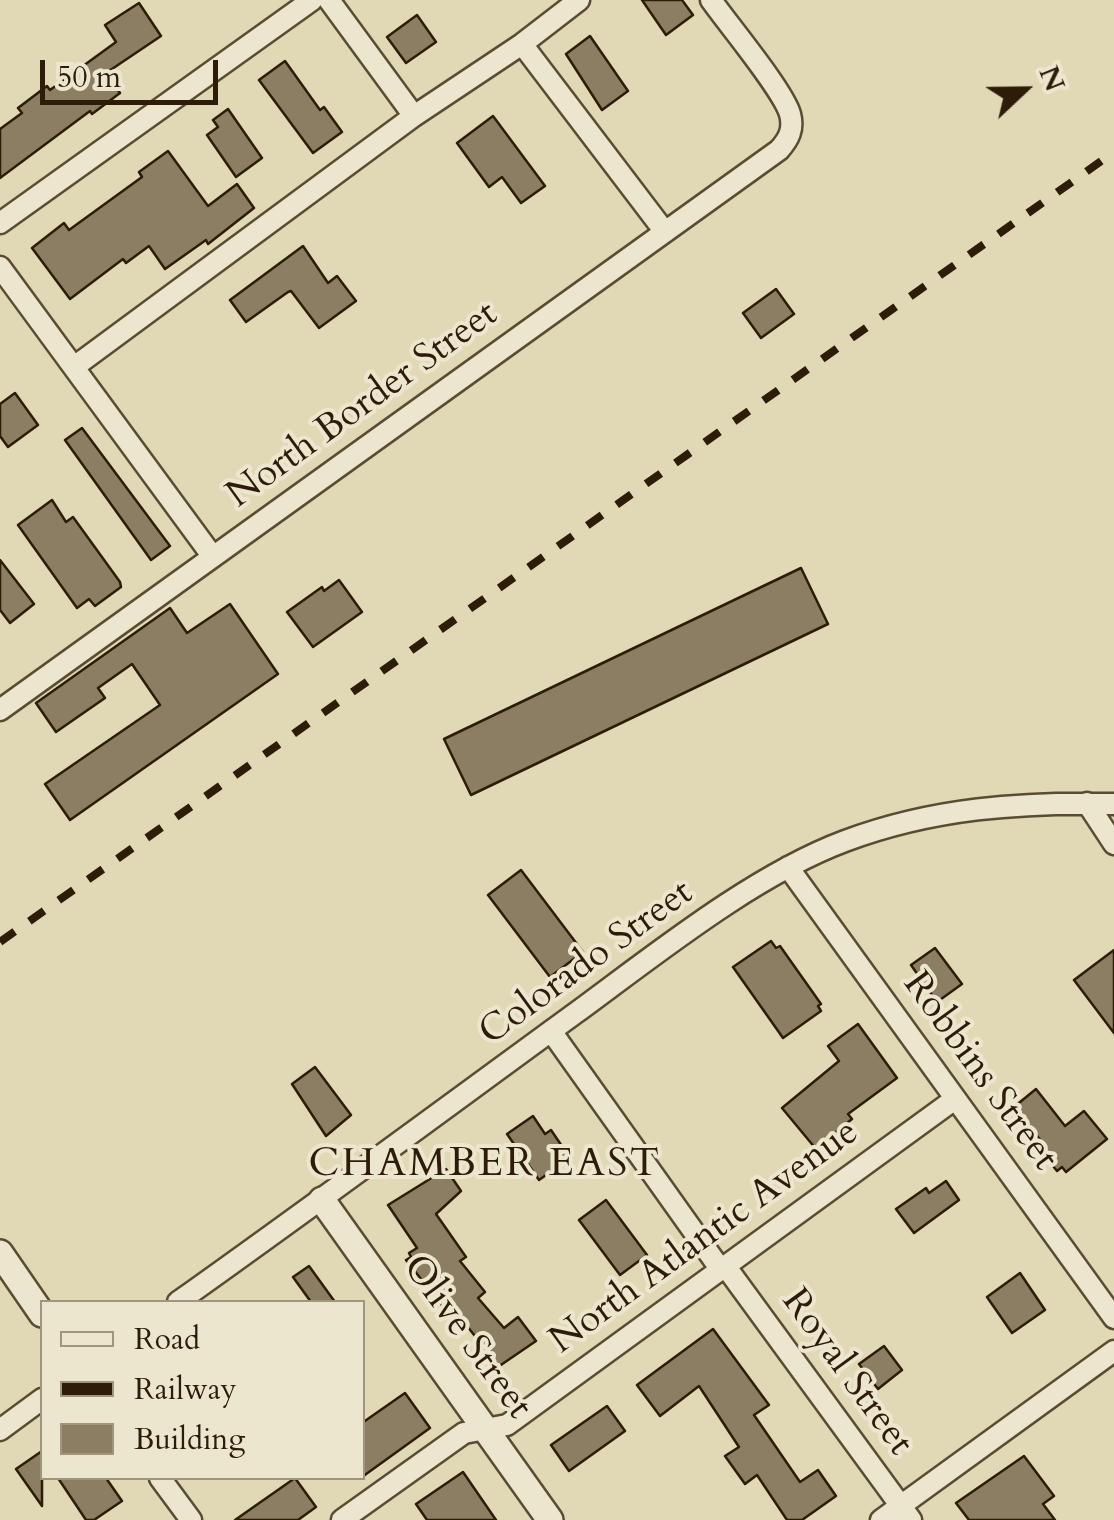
<!DOCTYPE html>
<style>
body{margin:0}
#map{position:relative;width:1114px;height:1520px;overflow:hidden;background:#e1d8b5;font-family:Cardo,serif}
canvas{display:block}
.legend{position:absolute;left:40px;top:1300px;width:325px;height:180px;box-sizing:border-box;background:#ece6cf;border:2px solid #a0967f;margin:0;padding:12px 18px;list-style:none;font-size:30px;color:#2d1d08}
.legend li{display:flex;align-items:center;gap:20px;height:50px}
.legend b{width:50px;border:2px solid #a0967f}
.north{position:absolute;left:974px;top:40px;width:100px;height:100px;-webkit-text-stroke:8px #ece6cf;paint-order:stroke;rotate:68deg;font-size:28px;font-weight:700;line-height:40px;text-align:center;color:#2d1d08}
.north::after{content:'';display:block;margin:auto;width:35px;height:45px;background:#2d1d08;clip-path:polygon(50% 0,100% 100%,50% 72%,0 100%)}
.scale{position:absolute;left:40px;top:60px;width:178px;height:45px;box-sizing:border-box;border:5px solid #2d1d08;border-top:0;padding-left:12px;font-size:30px;line-height:35px;white-space:nowrap;color:#2d1d08;-webkit-text-stroke:8px #ece6cf;paint-order:stroke}
</style>
<div id="map">
<canvas width="1114" height="1520"></canvas>
<ul class="legend">
<li><b style="height:12px;background:#ece6cf"></b>Road</li>
<li><b style="height:12px;background:#2d1d08"></b>Railway</li>
<li><b style="height:28px;background:#8b7e62"></b>Building</li>
</ul>
<div class="north">N</div>
<div class="scale">50 m</div>
</div>
<script>
const ctx = document.querySelector('canvas').getContext('2d');
ctx.lineJoin = 'round';
function fillPath(path, color) {
  ctx.fillStyle = color;
  ctx.fill(path, 'evenodd');
}
function strokePath(path, color, width, dash) {
  ctx.strokeStyle = color;
  ctx.lineWidth = width;
  ctx.lineCap = dash ? 'butt' : 'round';
  ctx.setLineDash(dash || []);
  ctx.stroke(path);
}
function label(font, color, halo, rows, align = 'center') {
  ctx.font = font + ' Cardo,serif';
  ctx.lineWidth = 8;
  ctx.setLineDash([]);
  ctx.textBaseline = 'middle';
  ctx.strokeStyle = halo;
  ctx.fillStyle = color;
  for (const [text, x, y, turn = 0] of rows) {
    ctx.save();
    ctx.translate(x, y);
    ctx.rotate((+turn || 0) * Math.PI / 180);
    ctx.textAlign = isNaN(turn) ? turn : align;
    if (halo) ctx.strokeText(text, 0, 0);
    ctx.fillText(text, 0, 0);
    ctx.restore();
  }
}
const building = new Path2D(`
 M642 0H682L693 15 666 35Z
 M139 3 161 36 106 73 120 93 92 114 90 111 0 178V129L22 113 18 108 47 86 50 90 116 42 105 25Z
 M417 15 436 42 406 63 387 37Z
 M590 36 628 91 602 110 566 54Z
 M285 61 320 110 324 107 342 132 313 153 259 80Z
 M228 109 262 158 236 177 207 135 218 127 213 120Z
 M493 116 545 186 521 203 502 177 489 187 457 143Z
 M168 151 208 206 237 184 254 208 208 244 206 240 165 269 149 246 126 263 123 259 70 299 32 248 64 223 69 230 142 177 139 172Z
 M303 246 328 283 337 276 356 301 319 328 291 291 288 292 246 322 230 300Z
 M776 289 794 314 761 338 743 313Z
 M15 393 38 425 8 447 0 436V404Z
 M82 428 170 546 151 560 65 440Z
 M52 500 66 522 73 517 120 582 121 587 95 606 89 599 77 608 18 525Z
 M0 560 34 604 10 623 0 610Z
 M801 568 828 624 471 795 444 739Z
 M339 580 362 612 313 647 287 612 322 587 324 591Z
 M230 604 278 674 70 820 45 784 160 705 132 664 98 688 105 698 56 732 36 703 170 608 187 633Z
 M521 870 583 952 550 977 488 895Z
 M771 941 776 948 780 946 821 1004 818 1006 821 1011 783 1038 733 967Z
 M935 948 962 984 937 1002 911 965Z
 M1114 950V1033L1074 980Z
 M858 1024 897 1078 848 1114 852 1119 816 1149 782 1108 839 1061 828 1046Z
 M315 1067 351 1115 326 1136 292 1084Z
 M1036 1089 1065 1126 1084 1111 1107 1139 1066 1172 1062 1167 1057 1171 1041 1151 1046 1147 1014 1107Z
 M533 1116 545 1134 551 1130 570 1158 539 1180 507 1134Z
 M446 1169 461 1191 436 1214 466 1257 460 1261 485 1292 478 1298 504 1328 518 1317 536 1341 495 1369 478 1348 482 1345 456 1312 451 1317 406 1260 411 1257 409 1253 417 1248 388 1205Z
 M946 1181 959 1200 914 1233 896 1209 926 1188 929 1193Z
 M606 1200 647 1255 620 1275 579 1220Z
 M309 1266 335 1302H311L293 1277Z
 M1020 1273 1045 1310 1012 1333 987 1297Z
 M713 1329 769 1405 754 1415 800 1482 818 1470 836 1496 802 1520H787L757 1475 745 1484 725 1456 739 1447 699 1386 660 1416 637 1385Z
 M884 1346 902 1370 878 1389 859 1364Z
 M405 1393 430 1428 362 1477V1423Z
 M607 1406 625 1431 569 1471 551 1445Z
 M42 1451V1506L16 1469Z
 M1024 1456 1054 1496 1043 1504 1055 1520H969L956 1503Z
 M463 1472 496 1520H427L416 1504Z
 M58 1478H106L122 1501 94 1520H86Z
 M295 1478 316 1507 298 1520H235Z`);
const minor = new Path2D(`
 M329 0 414 116
 M522 44 665 232
 M0 223 312 0
 M0 267 213 557
 M74 367 414 116 522 44 579 0
 M0 710 779 150C789 139 794 129 790 114 783 90 728 24 711 0
 M1087 803 1114 844
 M788 867 1114 1318
 M551 1031 721 1270
 M726 1267 911 1520
 M178 1302C312 1207 444 1109 577 1012 656 954 754 875 845 841 933 808 1021 802 1114 804
 M0 1430 42 1399
 M160 1478 191 1520
 M342 1520 464 1433 507 1425 955 1099
 M881 1520 1114 1351`);
const tertiary = new Path2D(`
 M322 1200 550 1520
 M0 1253 42 1314`);
const rail = new Path2D(`
 M0 942 1114 152`);
const streetNames = [
 ["North Border Street",363,406,-36],
 ["Colorado Street",587,964,-36],
 ["Robbins Street",979,1072,54],
 ["North Atlantic Avenue",705,1238,-36],
 ["Olive Street",466,1338,54],
 ["Royal Street",846,1373,54]
];
const neighbourhoodNames = [
 ["CHAMBER EAST",485,1166]
];
fillPath(building, '#8b7e62');
strokePath(building, '#2d1d08', 2.5);
strokePath(minor, '#5a4c33', 25);
strokePath(tertiary, '#5a4c33', 30);
strokePath(minor, '#ece6cf', 20);
strokePath(tertiary, '#ece6cf', 25);
strokePath(rail, '#2d1d08', 8, [18, 18]);
label('38px', '#2d1d08', '#ece6cf', streetNames);
ctx.letterSpacing = '2.5px';
label('40px', '#2d1d08', '#ece6cf', neighbourhoodNames);
ctx.letterSpacing = '0px';
</script>
